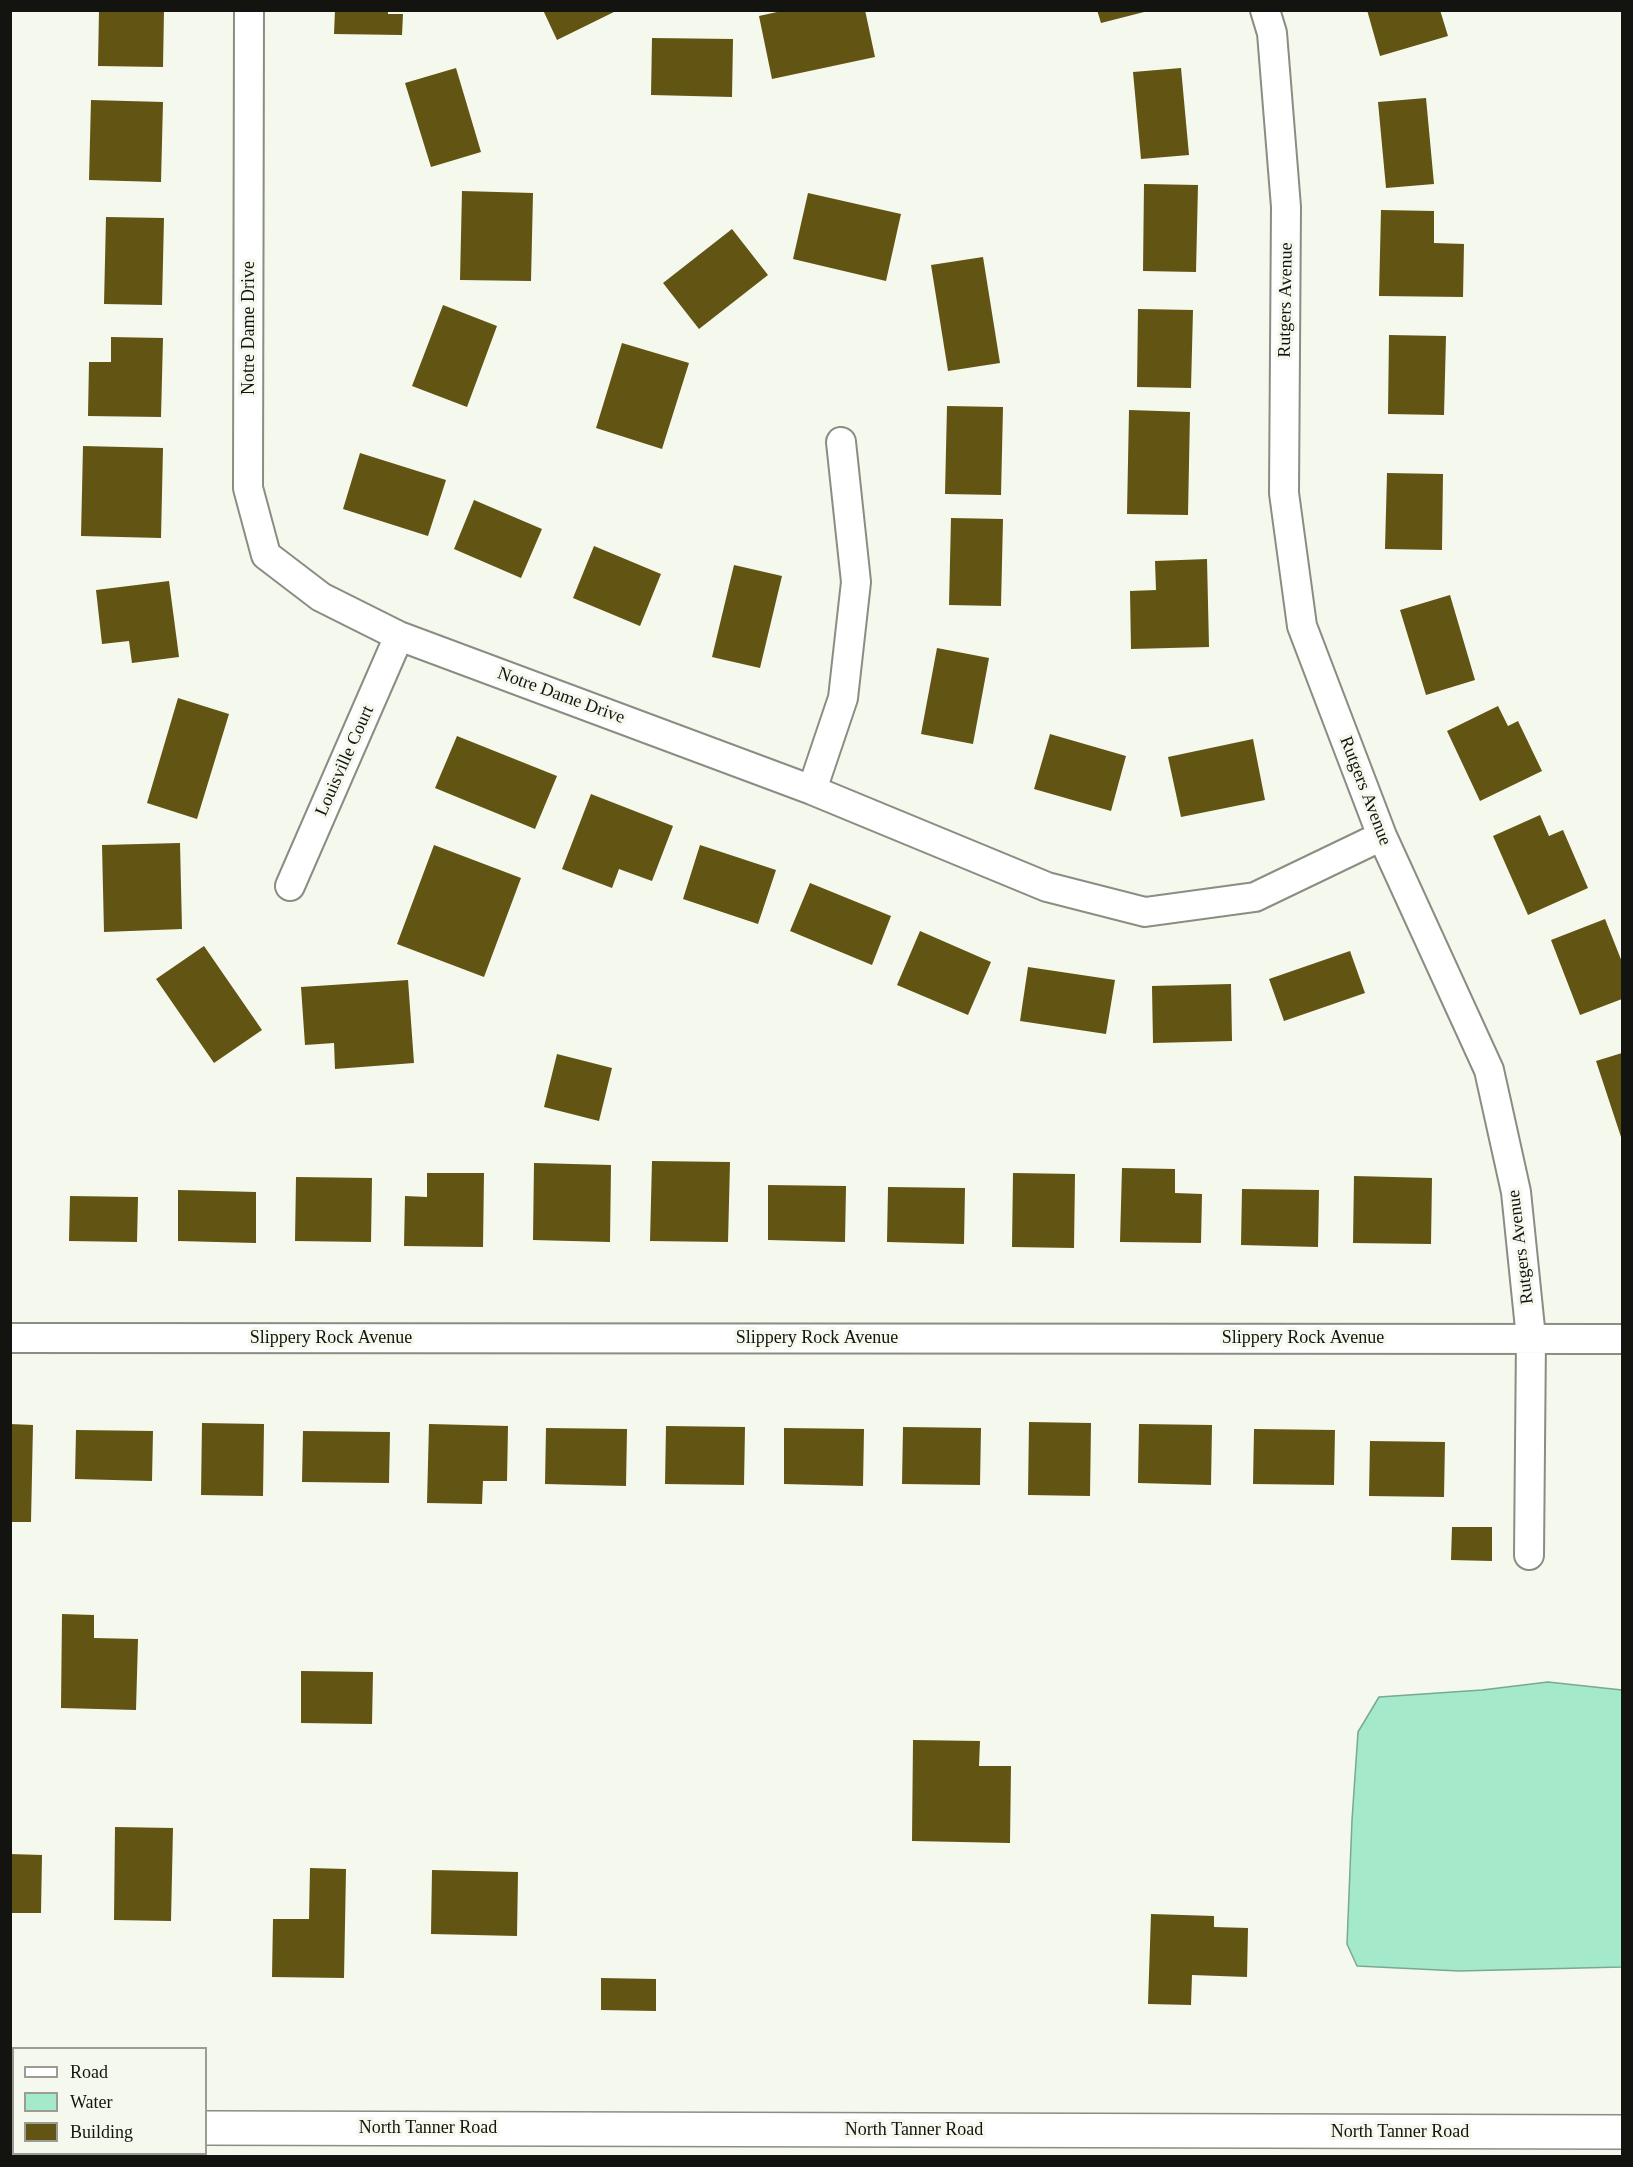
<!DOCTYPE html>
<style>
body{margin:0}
#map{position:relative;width:1633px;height:2167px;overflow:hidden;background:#f5f8ec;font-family:Georgia,serif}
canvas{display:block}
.frame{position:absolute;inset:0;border:12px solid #131410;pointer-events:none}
.legend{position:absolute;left:12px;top:2047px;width:195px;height:108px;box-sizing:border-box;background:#f5f8ec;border:2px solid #9b9d94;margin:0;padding:8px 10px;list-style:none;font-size:18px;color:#131410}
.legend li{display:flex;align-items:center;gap:12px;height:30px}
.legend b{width:30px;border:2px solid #9b9d94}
</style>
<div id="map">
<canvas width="1633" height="2167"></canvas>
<div class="frame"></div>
<ul class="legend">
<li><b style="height:8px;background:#fff"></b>Road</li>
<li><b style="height:16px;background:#a3e9ca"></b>Water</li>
<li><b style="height:16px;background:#625412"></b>Building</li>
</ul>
</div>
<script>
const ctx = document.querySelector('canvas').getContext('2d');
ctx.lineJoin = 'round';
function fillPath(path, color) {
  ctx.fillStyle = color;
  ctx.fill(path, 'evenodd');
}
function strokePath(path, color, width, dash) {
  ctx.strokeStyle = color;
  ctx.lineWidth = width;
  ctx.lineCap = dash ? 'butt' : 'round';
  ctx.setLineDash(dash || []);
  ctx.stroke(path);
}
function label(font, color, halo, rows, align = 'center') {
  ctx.font = font + ' Georgia,serif';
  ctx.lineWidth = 6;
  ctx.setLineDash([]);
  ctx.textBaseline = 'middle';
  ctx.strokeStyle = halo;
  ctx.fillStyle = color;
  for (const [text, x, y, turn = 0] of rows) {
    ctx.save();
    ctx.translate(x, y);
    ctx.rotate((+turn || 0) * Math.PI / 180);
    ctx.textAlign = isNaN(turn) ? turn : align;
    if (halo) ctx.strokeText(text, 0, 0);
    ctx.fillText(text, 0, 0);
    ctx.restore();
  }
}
const water = new Path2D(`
 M1548 1682 1622 1690V1967L1459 1971 1357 1966 1347 1944 1352 1820 1358 1732 1379 1697 1482 1690Z`);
const building = new Path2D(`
 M99 10H164L163 67 98 66Z
 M335 10H388V14H403L402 35 334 34Z
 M543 10H618L557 40Z
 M786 10H865L875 57 772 79 759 16Z
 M1097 10H1147L1148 11 1101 23Z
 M1367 10H1440L1448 36 1380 56Z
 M652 38 733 39 732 97 651 95Z
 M456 68 481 152 431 167 405 83Z
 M1181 68 1189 155 1141 159 1133 72Z
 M1426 98 1434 184 1386 188 1378 102Z
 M91 100 163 102 161 182 89 180Z
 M1144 184 1198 185 1196 272 1143 271Z
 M462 191 533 193 531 281 460 280Z
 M808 193 901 214 886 281 793 259Z
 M1381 210 1434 211V243L1464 244 1463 297 1379 296Z
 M106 217 164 218 162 305 104 304Z
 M732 229 768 275 699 329 663 283Z
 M983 257 1000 363 948 371 931 265Z
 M443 305 497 326 467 407 412 386Z
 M1138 309 1193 310 1191 388 1137 387Z
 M1389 335 1446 336 1444 415 1388 414Z
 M111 337 163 338 161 417 88 416 89 362H111Z
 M622 343 689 363 662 449 596 428Z
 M947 406 1003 407 1001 495 945 494Z
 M1129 410 1190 412 1188 515 1127 514Z
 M83 446 163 448 161 538 81 536Z
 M360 453 446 480 428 536 343 509Z
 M1387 473 1443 474 1442 550 1385 549Z
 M474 500 542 529 521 578 454 549Z
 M951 518 1003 519 1001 606 949 605Z
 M594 546 661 574 640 626 573 598Z
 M1207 559 1209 647 1131 649 1130 591 1156 590 1155 561Z
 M734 565 782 576 760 668 712 657Z
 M169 581 179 657 132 663 129 641 102 644 96 590Z
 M1450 595 1475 680 1426 695 1400 610Z
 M937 648 989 658 973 744 921 734Z
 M178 698 229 714 197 819 147 803Z
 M1498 706 1508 726 1518 721 1542 771 1480 801 1447 731Z
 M1050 734 1126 756 1111 811 1034 789Z
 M457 736 557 776 535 829 435 788Z
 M1253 739 1265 800 1181 817 1168 757Z
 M591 794 673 826 652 881 619 869 612 888 562 869Z
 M1540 815 1549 836 1563 830 1588 888 1528 915 1493 836Z
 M180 843 182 929 104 932 102 845Z
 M434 845 521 878 484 977 397 944Z
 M700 845 776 870 758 924 683 899Z
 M810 883 891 916 872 965 790 931Z
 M1605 919 1622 962V999L1580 1015 1551 940Z
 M920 931 991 962 968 1015 897 985Z
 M204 946 262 1030 214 1063 156 979Z
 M1350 951 1365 993 1284 1021 1269 979Z
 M1028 967 1115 980 1106 1034 1020 1021Z
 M408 980 414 1063 335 1069 334 1043 305 1045 301 987Z
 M1231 984 1232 1041 1153 1043 1152 986Z
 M1622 1053V1140L1596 1061Z
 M557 1054 612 1068 599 1121 544 1107Z
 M652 1161 730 1162 728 1242 650 1241Z
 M534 1163 611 1165 610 1242 533 1240Z
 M1122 1168 1175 1169V1193L1202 1194 1201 1243 1120 1242Z
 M427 1173H484L483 1247 404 1246 405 1196 427 1197Z
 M1013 1173 1075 1174 1074 1248 1012 1247Z
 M1354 1176 1432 1178 1431 1244 1353 1243Z
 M296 1177 372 1178 371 1242 295 1241Z
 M768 1185 846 1186 845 1242 768 1240Z
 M888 1187 965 1188 964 1244 887 1242Z
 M1242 1189 1319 1190 1318 1247 1241 1245Z
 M178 1190 256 1192V1243L178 1241Z
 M70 1196 138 1197 137 1242 69 1241Z
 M1029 1422 1091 1423 1090 1496 1028 1495Z
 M202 1423 264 1424 263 1496 201 1495Z
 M10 1424 33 1425 31 1522H10Z
 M429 1424 508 1426 507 1481H483L482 1504 427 1503Z
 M1139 1424 1212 1425 1211 1485 1138 1483Z
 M666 1426 745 1427 744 1485 665 1484Z
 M903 1427 981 1428 980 1485 902 1484Z
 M546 1428 627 1429 626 1486 545 1484Z
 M784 1428 864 1429 863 1486 784 1484Z
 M1254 1429 1335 1430 1334 1485 1253 1484Z
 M76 1430 153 1431 152 1481 75 1479Z
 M303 1431 390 1432 389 1483 302 1482Z
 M1370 1441 1445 1442 1444 1497 1369 1496Z
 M1452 1527H1492V1561L1451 1560Z
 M62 1614 94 1615V1638L138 1639 136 1710 61 1708Z
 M301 1671 373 1672 372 1724 301 1723Z
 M913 1740 980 1741 979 1766H1011L1010 1843 912 1841Z
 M115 1827 173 1828 171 1921 114 1920Z
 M10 1854 42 1855 41 1913H10Z
 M310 1868 346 1869 344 1978 272 1977 273 1919H309Z
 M432 1870 518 1872 517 1936 431 1934Z
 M1151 1914 1214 1916V1927L1248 1928 1247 1977 1192 1975 1191 2005 1148 2004Z
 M601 1978 656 1979V2011L601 2010Z`);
const street = new Path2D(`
 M249 10 248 488 266 555 321 597 399 636 812 790 1047 887 1145 912 1255 897 1382 836
 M1265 10 1272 33 1286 207 1284 493 1302 626 1382 836 1489 1070 1516 1192 1531 1338 1529 1555
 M812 790 843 698 856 582 841 442
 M290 886 399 636
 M10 1338 1622 1339`);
const secondary = new Path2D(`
 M10 2127H14
 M206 2128 1622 2132`);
const streetNames = [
 ["Rutgers Avenue",1286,300,-89],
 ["Notre Dame Drive",249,328,-90],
 ["Notre Dame Drive",561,696,20],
 ["Louisville Court",345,761,-66],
 ["Rutgers Avenue",1365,791,69],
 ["Rutgers Avenue",1521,1247,-97],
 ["Slippery Rock Avenue",331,1338],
 ["Slippery Rock Avenue",817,1338],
 ["Slippery Rock Avenue",1303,1338],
 ["North Tanner Road",428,2128],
 ["North Tanner Road",914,2130],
 ["North Tanner Road",1400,2132]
];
fillPath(water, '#a3e9ca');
strokePath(water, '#78a992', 1.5);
fillPath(building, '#625412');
strokePath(street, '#8a8d82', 32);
strokePath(secondary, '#8a8d82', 36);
strokePath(street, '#fff', 28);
strokePath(secondary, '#fff', 33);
label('18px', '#131410', '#f5f8ec', streetNames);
</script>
